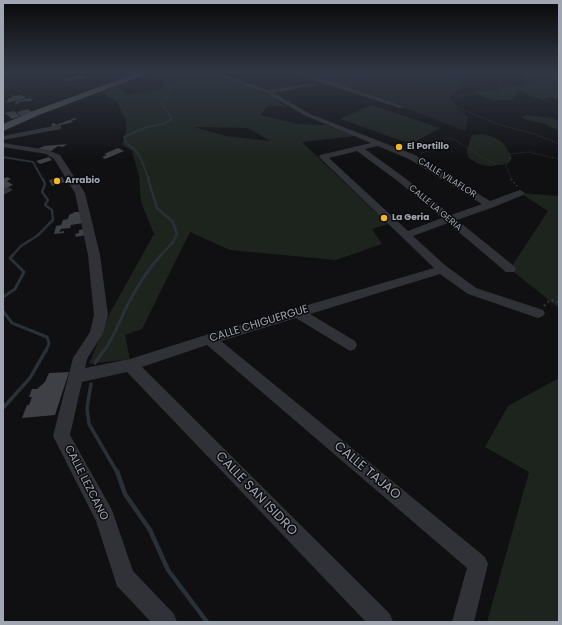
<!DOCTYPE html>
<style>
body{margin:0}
#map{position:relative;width:562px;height:625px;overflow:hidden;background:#101012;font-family:Poppins,sans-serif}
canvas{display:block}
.frame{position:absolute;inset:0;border:4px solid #a1a6b3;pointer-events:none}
</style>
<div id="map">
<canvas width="562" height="625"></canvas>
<div class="frame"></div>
</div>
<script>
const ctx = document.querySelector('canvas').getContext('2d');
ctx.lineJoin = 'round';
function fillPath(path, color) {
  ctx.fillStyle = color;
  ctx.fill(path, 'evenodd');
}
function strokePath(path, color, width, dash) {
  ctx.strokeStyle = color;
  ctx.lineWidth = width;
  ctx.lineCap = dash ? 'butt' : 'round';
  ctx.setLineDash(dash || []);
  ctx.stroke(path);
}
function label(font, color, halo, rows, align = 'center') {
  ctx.font = font + ' Poppins,sans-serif';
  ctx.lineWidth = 3;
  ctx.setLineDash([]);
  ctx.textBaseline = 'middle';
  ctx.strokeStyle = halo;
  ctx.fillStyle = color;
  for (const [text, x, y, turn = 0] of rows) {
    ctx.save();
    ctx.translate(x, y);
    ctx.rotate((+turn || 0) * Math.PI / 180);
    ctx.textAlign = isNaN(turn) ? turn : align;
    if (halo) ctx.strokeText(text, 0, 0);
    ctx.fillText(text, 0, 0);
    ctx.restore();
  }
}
const built = new Path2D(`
 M294 73H333L460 89 450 97 456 108 468 117 466 131 402 107Z`);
const green = new Path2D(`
 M151 73H209L240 83 270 96 287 107 269 105 260 115 298 124 326 125 355 136 302 142 388 224 372 229 382 244 336 260 230 250 190 232 142 329 125 335 130 359 89 364 110 313 154 234 141 202 139 176 132 151 122 144 126 132V120L117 102 102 92C114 88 117 84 126 95L161 89 163 81 148 75ZM194 127 248 128 270 141 226 136Z
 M333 73H431L467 82 460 89Z
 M523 73 549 74 559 77V100L551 97 542 100 519 91 515 94 512 100C497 101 487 101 475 91H485L525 84 526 79 519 74Z
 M371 105 440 128 411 144 340 119Z
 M527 115 551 118 559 121V130L549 127 546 124 527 120 521 117Z
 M483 134C500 139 504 141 512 158L510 162C492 167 483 169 468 157L467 150 472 135Z
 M520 193 559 196V308L510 269 548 211Z
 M559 378V622H487L529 472 485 447 508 406Z`);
const streamFar5 = new Path2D(`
 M154 73 162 77 171 86 170 94 160 102 172 118 168 121`);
const streamFar4 = new Path2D(`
 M3 157 33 162 43 180
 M149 180C145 170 143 160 136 151 130 145 127 146 124 137L147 127 164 124 170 120`);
const streamFar3 = new Path2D(`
 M148 179 157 208 173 222 177 234 173 242 160 256
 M12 256 21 246 37 236 53 220 52 210 45 205 48 200 42 192 45 184 43 179`);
const streamFar2 = new Path2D(`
 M3 297 15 289 24 272 10 258 13 255
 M3 311 12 323 47 337 49 343 46 351
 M104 351C114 337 120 320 128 304 137 287 148 269 161 255`);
const streamFar1 = new Path2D(`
 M95 363 104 350
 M91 384 87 408 89 424 117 472
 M3 408 30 378 46 350`);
const stream = new Path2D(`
 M117 471 125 494 150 530 168 570 207 622`);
const building = new Path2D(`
 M83 75 86 77 66 81 63 79Z
 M11 95 15 96 21 95 27 98 6 103 9 98H12Z
 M31 98 32 101 18 102 19 104H15L16 101Z
 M28 109 32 112 21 116 17 112Z
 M14 111 20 116 12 119 5 113Z
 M75 118 77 119 71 121 73 122 53 127 51 124 54 123 56 125Z
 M67 144 63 147 58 146 51 151 38 149 44 146Z
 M118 148 124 151 105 159 102 157 107 155 104 154Z
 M49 157 52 160 40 164 36 161Z
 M7 177 11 179 7 181 13 185 4 189 3 179Z
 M62 177 65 182 52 186 49 180Z
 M75 212H80L83 223 71 225 70 228 61 229 59 232 64 231V233L54 234 56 226 61 225 63 220 68 219 69 215Z
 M84 229 85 235 76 237 75 234 79 233V230Z
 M69 372 55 415 22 418 27 405H29L32 397H29L32 389H37L45 382 49 373Z`);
const pathFar2 = new Path2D(`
 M27 73 61 96
 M52 73 80 90
 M434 73 484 83 488 82 494 77 514 73
 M502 73 525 85 559 93
 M556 73 553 79 559 81
 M492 78 499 80 503 94 472 93 460 96 453 100 457 107 497 124 534 134 559 144
 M3 83 42 103
 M421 154 432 149 448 138C465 141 487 168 506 164
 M512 180 506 166 511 154 529 152 559 159`);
const pathFar1 = new Path2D(`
 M511 179 518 187`);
const path = new Path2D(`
 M544 306 550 300 559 302`);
const minor = new Path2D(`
 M210 73H219L268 90 313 83V85L274 93 310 114 415 155 490 201 520 190 525 193 523 195 494 207 457 220 514 266 516 269 514 272H506L448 223 413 236 446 266 476 288 543 310 545 313 543 316 538 318 468 294 440 274 310 314 355 341 357 345 355 349 350 351 296 318 221 341 485 557 488 564 474 622H452L467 568 207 345 142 367 390 614 393 622H366L127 372 82 382 70 435 112 510 133 571 174 614 177 622H151L117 586 96 521 53 436 73 358 90 332 94 315 88 255 75 193 54 159 46 154 3 147V143L48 150 60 155 85 193 100 255 108 315 103 333 87 359 85 368 130 359 209 334 434 268 319 157 320 155 371 143 306 116 266 93ZM378 146 409 159 482 204 451 215 405 178 365 149ZM357 151 399 182 442 218 408 231 329 158Z
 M291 73H301L335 83 405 107 400 108Z
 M58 125H61V129L3 140V136Z
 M8 187 13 190 3 195V189Z`);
const major = new Path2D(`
 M138 73H149L39 115 3 131V124L33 111Z`);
const markers = [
 [399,147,4,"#f2b728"],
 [57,181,4,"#f2b728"],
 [384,218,4,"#f2b728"]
];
const farPoinames = [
 ["El Portillo",407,147],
 ["Arrabio",65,181],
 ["La Geria",392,218]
];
const farStreetnames = [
 ["CALLE VILAFLOR",447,178,32],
 ["CALLE LA GERIA",435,208,40]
];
const streetNames = [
 ["CALLE CHIGUERGUE",259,324,-17],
 ["CALLE LEZCANO",86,483,63]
];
const nearStreetnames = [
 ["CALLE TAJAO",367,471,40],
 ["CALLE SAN ISIDRO",256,494,46]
];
fillPath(built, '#1c1c1f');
fillPath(green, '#1d241e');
strokePath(streamFar5, '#293037', 1.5);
strokePath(streamFar4, '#293037', 2);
strokePath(streamFar3, '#293037', 2.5);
strokePath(streamFar2, '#293037', 3);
strokePath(streamFar1, '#293037', 3.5);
strokePath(stream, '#293037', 4.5);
fillPath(building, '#3f4045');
strokePath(pathFar2, '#37393e', 1, [1, 1.5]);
strokePath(pathFar1, '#37393e', 1.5, [1.5, 2.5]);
strokePath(path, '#37393e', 2, [2, 3]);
fillPath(minor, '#313237');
fillPath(major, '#4d4f56');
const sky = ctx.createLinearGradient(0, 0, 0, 161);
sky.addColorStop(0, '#09090a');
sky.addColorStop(0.45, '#313744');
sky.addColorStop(1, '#31374400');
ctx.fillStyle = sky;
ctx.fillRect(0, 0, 562, 161);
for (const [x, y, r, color] of markers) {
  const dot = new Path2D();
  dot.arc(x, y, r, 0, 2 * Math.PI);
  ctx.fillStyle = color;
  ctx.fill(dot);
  strokePath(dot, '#0b0b0d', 1.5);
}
label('bold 9px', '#a1a6b3', '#0b0b0d', farPoinames, 'left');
label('9px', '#a1a6b3', '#0b0b0d', farStreetnames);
label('11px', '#a1a6b3', '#0b0b0d', streetNames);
label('13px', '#a1a6b3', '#0b0b0d', nearStreetnames);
</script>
